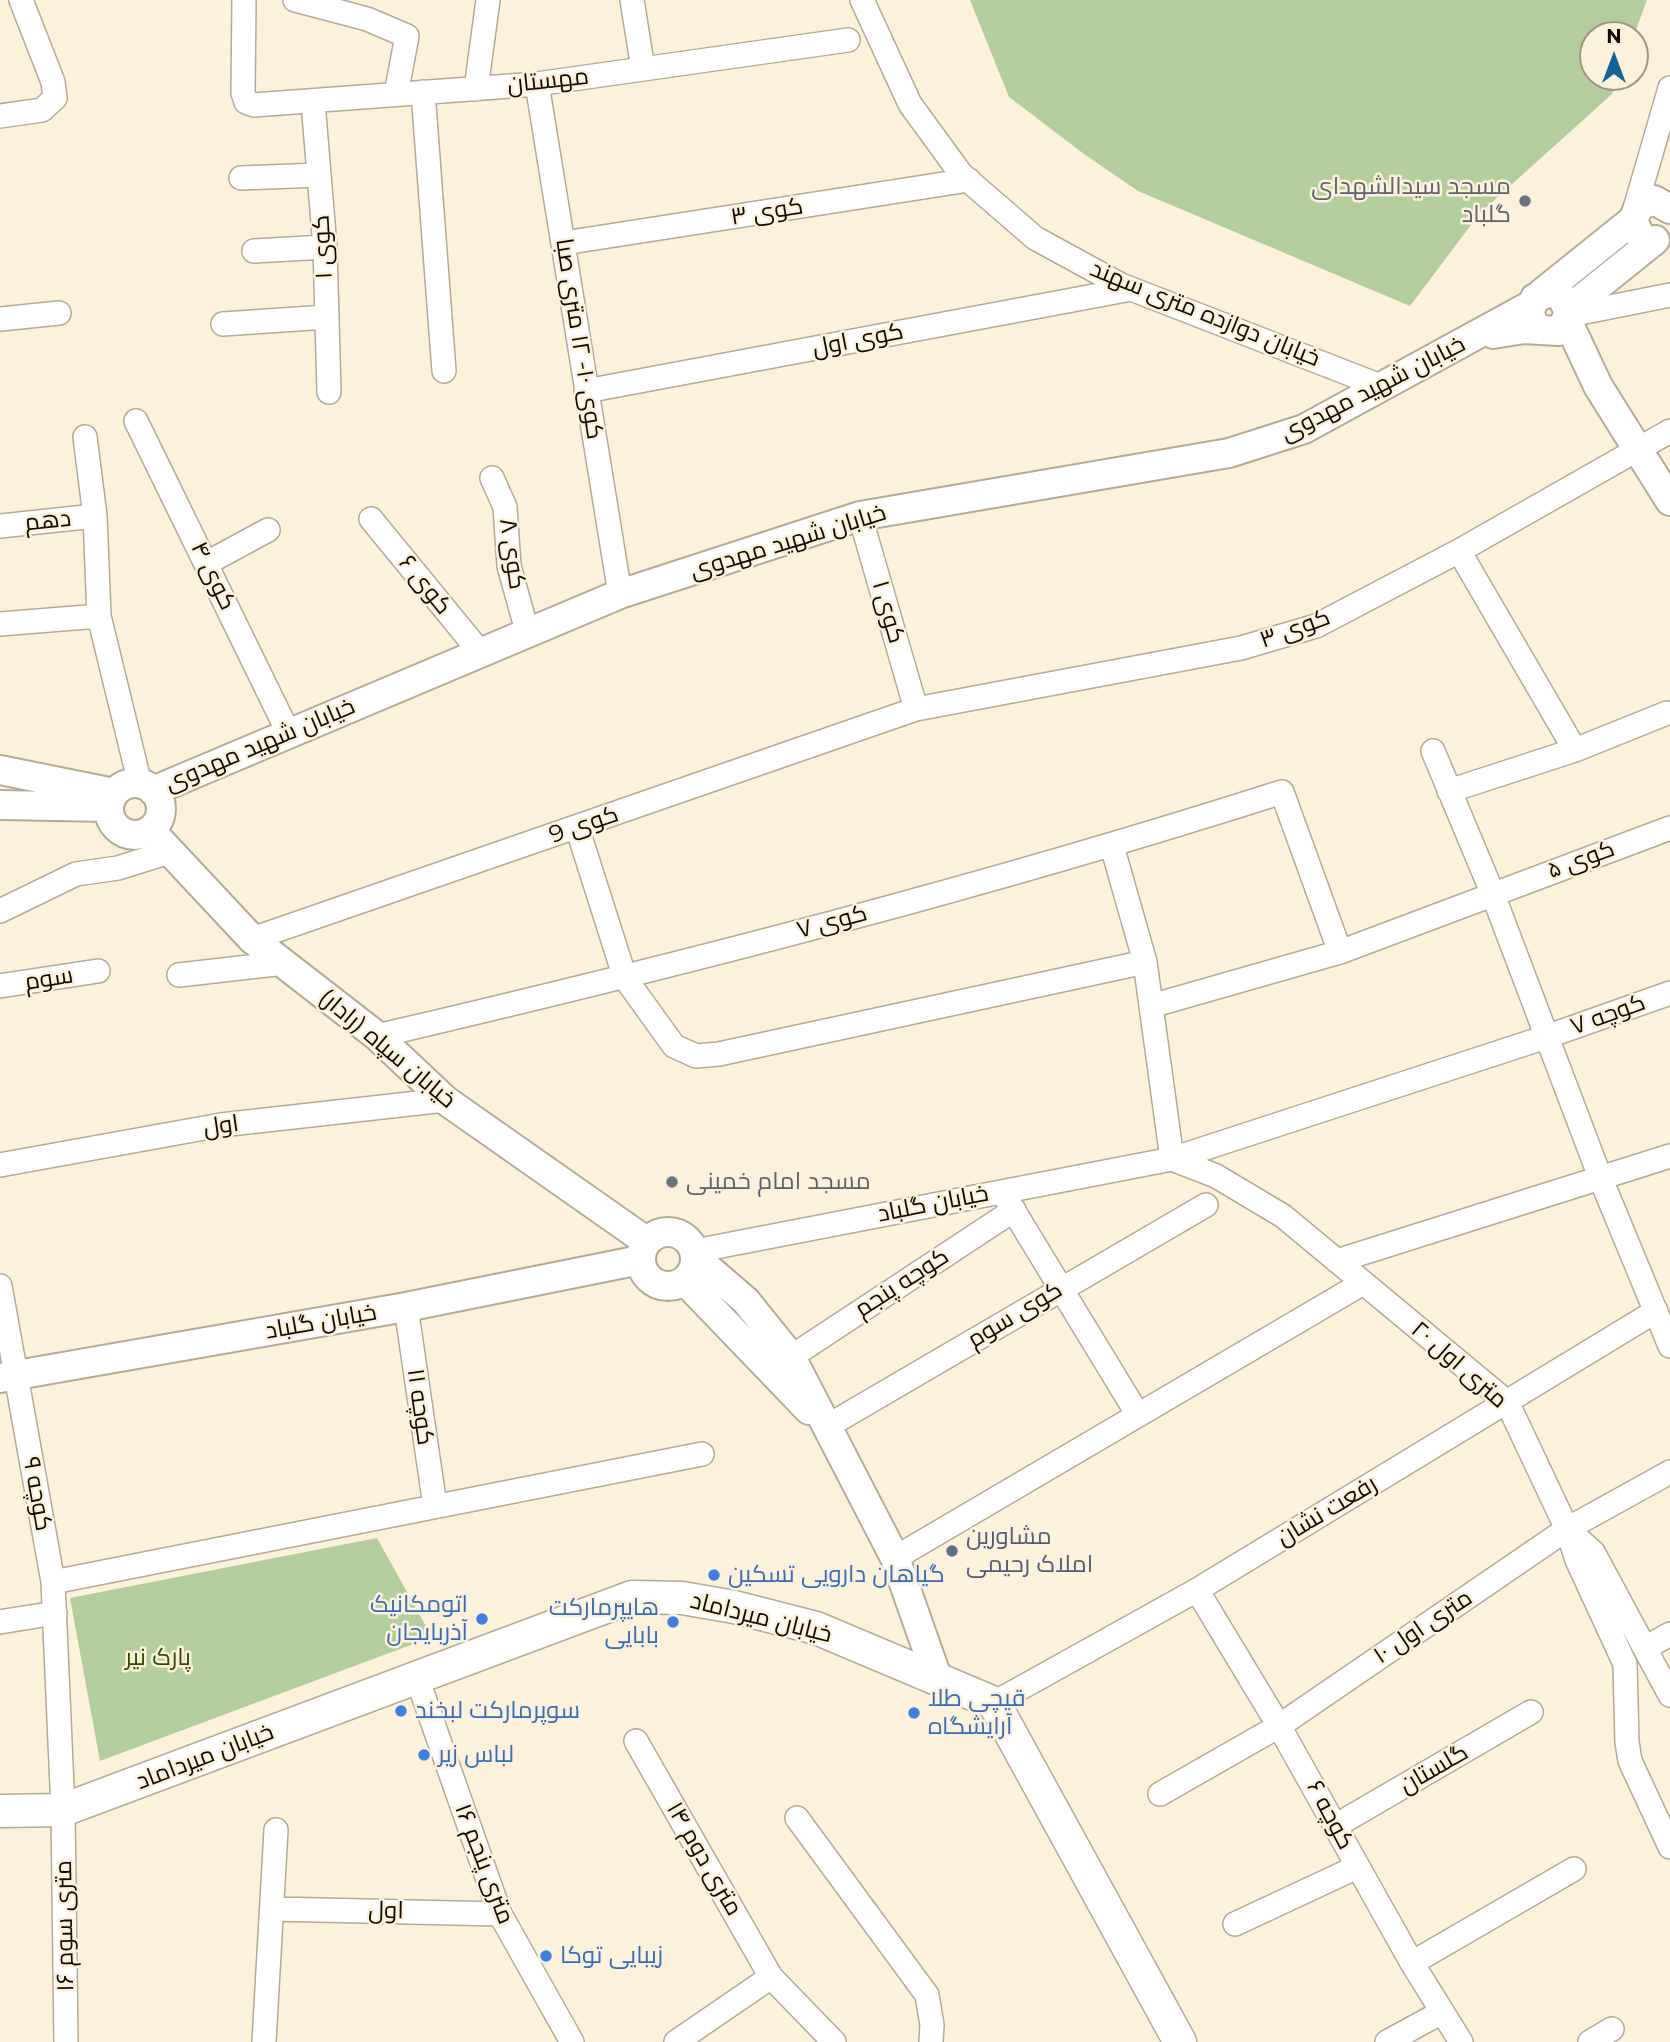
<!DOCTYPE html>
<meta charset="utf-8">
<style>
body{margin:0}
#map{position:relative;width:1670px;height:2042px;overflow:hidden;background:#fcf2dc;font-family:Montserrat,sans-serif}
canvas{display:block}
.north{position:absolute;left:1579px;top:21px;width:70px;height:70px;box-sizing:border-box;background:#fcf2dc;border:2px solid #9d9686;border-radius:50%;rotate:0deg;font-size:19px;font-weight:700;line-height:28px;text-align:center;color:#0e0b05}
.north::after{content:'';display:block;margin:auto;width:24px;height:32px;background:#156396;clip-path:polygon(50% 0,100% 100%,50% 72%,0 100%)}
</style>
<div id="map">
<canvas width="1670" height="2042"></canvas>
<div class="north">N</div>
</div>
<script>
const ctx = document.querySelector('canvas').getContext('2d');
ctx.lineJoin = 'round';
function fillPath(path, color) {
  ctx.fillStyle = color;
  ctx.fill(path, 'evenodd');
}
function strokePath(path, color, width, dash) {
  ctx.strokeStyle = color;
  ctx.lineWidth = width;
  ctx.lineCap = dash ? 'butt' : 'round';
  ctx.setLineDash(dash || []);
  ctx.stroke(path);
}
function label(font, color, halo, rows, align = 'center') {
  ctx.font = font + ' Montserrat,Cairo,sans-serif';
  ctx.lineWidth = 5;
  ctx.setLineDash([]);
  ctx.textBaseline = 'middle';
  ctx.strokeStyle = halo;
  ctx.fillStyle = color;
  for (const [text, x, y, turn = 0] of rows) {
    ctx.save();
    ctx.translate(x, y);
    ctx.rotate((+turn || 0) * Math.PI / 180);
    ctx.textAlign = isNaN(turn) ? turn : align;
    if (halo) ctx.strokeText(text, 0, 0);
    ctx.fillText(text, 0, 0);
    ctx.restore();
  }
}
const green = new Path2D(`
 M970 0H1647L1634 35H1593V77H1618L1612 94 1480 213 1410 306 1138 191 1084 154 1009 97Z
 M377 1538 432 1637 100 1761 70 1598Z`);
const minor = new Path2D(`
 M244 0 243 93 246 102 254 105 537 84 848 40
 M295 0 367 19 407 36 396 94
 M632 0 643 69
 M862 0 910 104 961 174 1035 238 1121 285 1383 387
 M537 84 620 594
 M476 89 488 0
 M423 92 444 371
 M313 102 325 247 329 392
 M0 116 42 110 55 98 53 82 21 0
 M241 178 319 175
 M1634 212 1670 88
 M564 243 969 180
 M254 251 325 247
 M1570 315 1670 295
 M0 319 59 313
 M223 324 327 317
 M586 391 1131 289
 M136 421 288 732
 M85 437 95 516 99 616 140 784
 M492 478 505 507 509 566 527 631
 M860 516 916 709
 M371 519 480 652
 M0 526 95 516
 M1459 551 1575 750
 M207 563 268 530
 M0 624 99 616
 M1433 751 1492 892 1600 1177 1670 1346
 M1449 791 1575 750 1667 713
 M577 827 625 978 674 1046 696 1056 719 1054 1145 962
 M1112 846 1145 962 1172 1159
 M0 911 76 874 118 868 169 852
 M252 939 916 709 1241 648 1316 626 1459 551 1670 431
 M179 975 284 963
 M0 986 98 971
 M1151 1006 1340 952 1670 828
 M377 1036C681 965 984 887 1282 792L1340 952
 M1172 1159 1216 1176 1283 1216 1507 1402 1567 1529 1593 1552 1670 1695
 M0 1165 221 1125 445 1100
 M1006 1198 1138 1415
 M695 1251 1172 1159 1546 1037 1670 993
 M1337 1261 1670 1156
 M0 1286 53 1582 63 1810 66 2042
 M406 1307 435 1506
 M791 1357 1014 1210
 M826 1427 1206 1205
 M1567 1529 1577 1560 1625 1664 1627 1742 1630 1761 1670 1847
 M895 1558 1363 1283
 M53 1582 702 1454
 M1197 1590 1279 1726 1412 1963 1461 2042
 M0 1622 55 1613
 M1647 1647 1670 1634
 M417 1678 500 1914 572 2042
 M994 1703 1197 1590 1656 1311
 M636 1741 771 1977 834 2042
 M1160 1794 1279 1726 1567 1529 1670 1472
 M797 1818 927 1995 932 2025 931 2042
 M1337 1825 1531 1712
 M272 1909 500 1914
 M1235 1924 1357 1867
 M1412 1963 1574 1869
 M264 2042 276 1830
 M676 2042 771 1977
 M1387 2042 1442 2012
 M1590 2042 1612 2029`);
const tertiary = new Path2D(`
 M1640 236 1633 220 1639 206 1654 200 1670 209
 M1542 293 1633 220
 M1569 309 1655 240
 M1568 322 1598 386 1670 501
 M1493 334 1524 329 1558 331 1570 315 1562 297 1551 292 1535 298 1529 313 1536 328
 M0 770 114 793
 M109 809a26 26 0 1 1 52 0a26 26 0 1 1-52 0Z
 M153 791 620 594 860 516 1229 453 1304 429 1531 305
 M0 805 109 807
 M150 830 252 939 377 1036 445 1100 646 1241
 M641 1259a27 27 0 1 1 54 0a27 27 0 1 1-54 0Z
 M696 1258 746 1301 791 1357 895 1558 938 1680
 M685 1281 809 1410
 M0 1378 406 1307 640 1260`);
const secondary = new Path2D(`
 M0 1811 63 1810 632 1597 682 1598 734 1607 816 1628 994 1703 1180 2042`);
const markers = [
 [1525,201,7,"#6b7280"],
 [672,1182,7,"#6b7280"],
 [952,1551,7,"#5c6f8a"],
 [714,1575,7,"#3f7fe0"],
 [482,1619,7,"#3f7fe0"],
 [673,1622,7,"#3f7fe0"],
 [401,1711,7,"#3f7fe0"],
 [914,1713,7,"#3f7fe0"],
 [424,1755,7,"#3f7fe0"],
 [546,1956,7,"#3f7fe0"]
];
const streetNames = [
 ["مهستان",548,81,-6],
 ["کوی ۳",767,212,-9],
 ["کوی ۱",323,247,-93],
 ["خیابان دوازده متری سهند",1205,314,22],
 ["کوی ۱۰- ۱۲ متری صبا",579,339,81],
 ["کوی اول",858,340,-11],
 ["خیابان شهید مهدوی",1373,389,-27],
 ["دهم",48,521,-6],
 ["خیابان شهید مهدوی",788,542,-17],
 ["کوی ۸",512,554,82],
 ["کوی ۴",213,576,64],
 ["کوی ۶",425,585,51],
 ["کوی ۱",888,612,74],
 ["کوی ۳",1295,629,-20],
 ["خیابان شهید مهدوی",260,745,-23],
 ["کوی 9",584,825,-19],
 ["کوی ۵",1581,860,-20],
 ["کوی ۷",832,922,-15],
 ["سوم",49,979,-9],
 ["کوچه ۷",1608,1015,-20],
 ["خیابان سپاه (رادار)",387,1049,40],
 ["اول",221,1126,-8],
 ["خیابان گلباد",933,1204,-11],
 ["کوچه پنجم",902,1283,-33],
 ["کوی سوم",1015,1315,-31],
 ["خیابان گلباد",321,1322,-10],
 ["۲۰ متری اول",1459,1365,41],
 ["کوچه ۱۱",420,1407,82],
 ["کوچه ۹",37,1494,80],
 ["رفعت نشان",1327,1511,-31],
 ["خیابان میرداماد",761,1618,14],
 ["۱۰ متری اول",1423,1627,-34],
 ["خیابان میرداماد",205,1757,-21],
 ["گلستان",1434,1769,-30],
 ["کوچه ۶",1330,1815,62],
 ["۱۴ متری دوم",704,1859,60],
 ["۱۶ متری پنجم",484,1864,69],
 ["اول",386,1911,1],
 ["۱۶ متری سوم",65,1926,-91]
];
const worshipNames = [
 ["مسجد سیدالشهدای",1511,187],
 ["گلباد",1511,215],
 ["مسجد امام خمینی",686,1182,"left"]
];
const serviceNames = [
 ["مشاورین",966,1537],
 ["املاک رحیمی",966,1565]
];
const shopNames = [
 ["گیاهان دارویی تسکین",728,1575],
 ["اتومکانیک",468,1605,"right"],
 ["آذربایجان",468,1633,"right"],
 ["هایپرمارکت",659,1608,"right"],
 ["بابایی",659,1636,"right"],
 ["قیچی طلا",928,1699],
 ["آرایشگاه",928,1727],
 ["سوپرمارکت لبخند",415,1711],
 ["لباس زیر",438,1755],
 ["زیبایی توکا",560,1956]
];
const parkNames = [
 ["پارک نیر",158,1658]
];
fillPath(green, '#b4cd9c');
strokePath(minor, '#b4ab96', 26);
strokePath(tertiary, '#b4ab96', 32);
strokePath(secondary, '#b4ab96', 35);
strokePath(minor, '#fff', 23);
strokePath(tertiary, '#fff', 28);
strokePath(secondary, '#fff', 32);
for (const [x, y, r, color] of markers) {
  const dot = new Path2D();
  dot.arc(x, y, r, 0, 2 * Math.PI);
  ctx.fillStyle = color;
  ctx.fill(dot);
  strokePath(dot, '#fcf2dc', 2.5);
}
label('24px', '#0e0b05', '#fcf2dc', streetNames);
label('24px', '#5b616d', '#fcf2dc', worshipNames, 'right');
label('24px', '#4e5e75', '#fcf2dc', serviceNames, 'left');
label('24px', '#366cbe', '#fcf2dc', shopNames, 'left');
label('24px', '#2f4b02', '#fcf2dc', parkNames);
</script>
